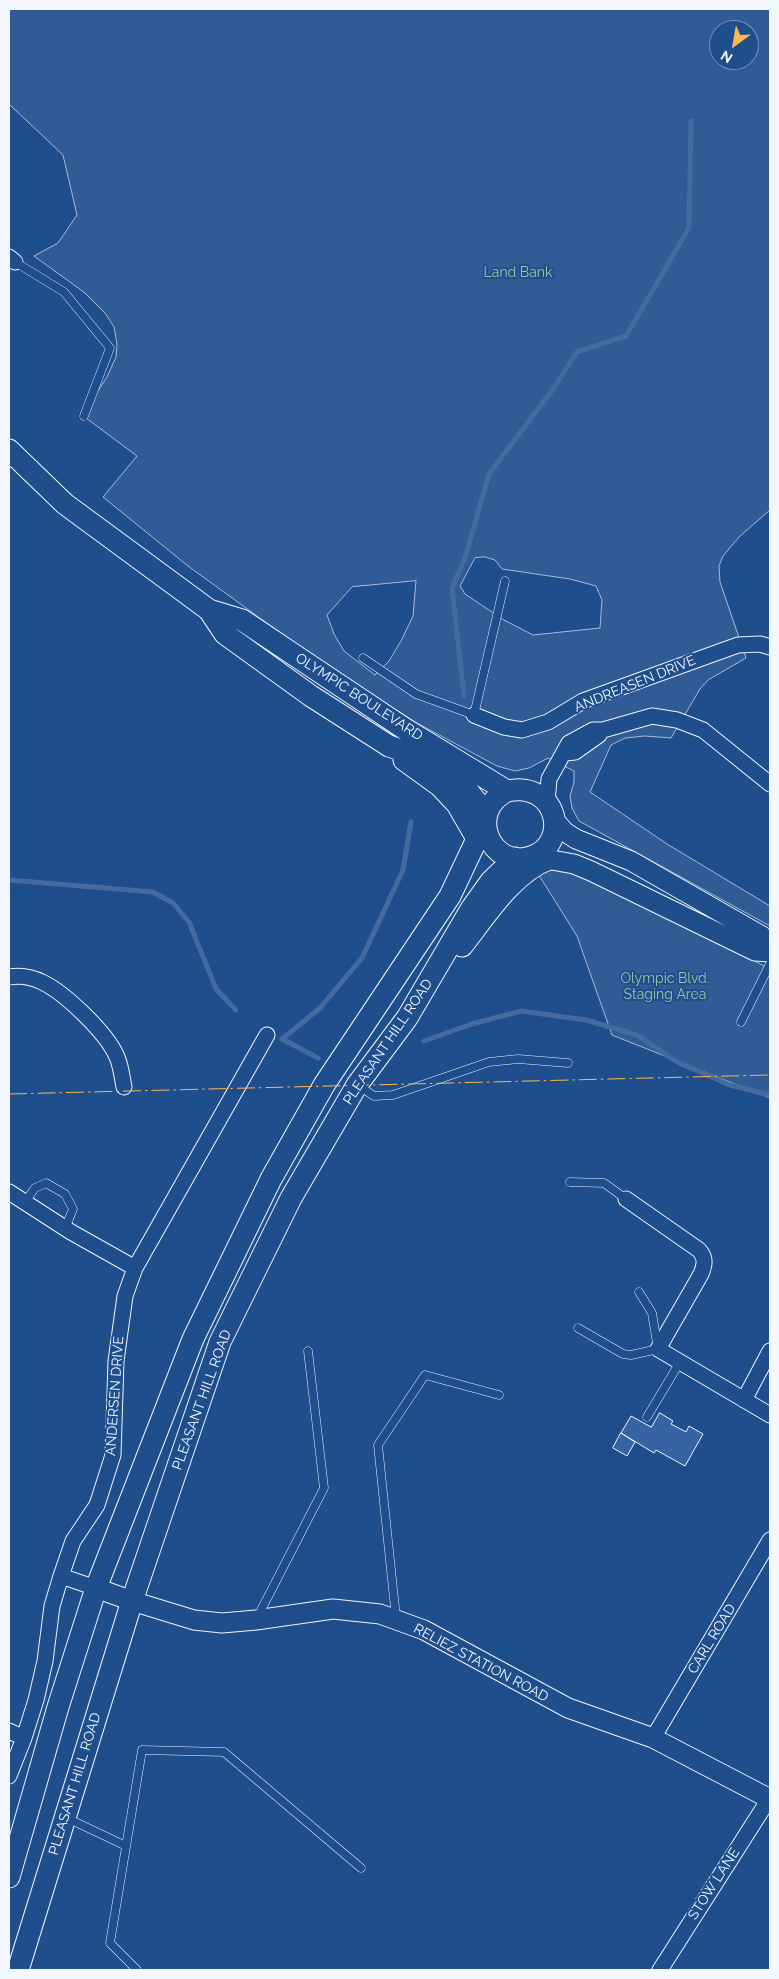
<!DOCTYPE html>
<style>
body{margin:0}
#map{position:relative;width:779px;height:1979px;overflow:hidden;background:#1f4e8c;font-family:Raleway,sans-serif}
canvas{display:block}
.frame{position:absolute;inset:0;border:10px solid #f2f6ff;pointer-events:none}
.north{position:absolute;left:709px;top:20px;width:50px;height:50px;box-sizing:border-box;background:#1f4e8c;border:1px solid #7391ba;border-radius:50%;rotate:212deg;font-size:14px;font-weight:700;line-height:20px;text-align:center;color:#f2f6ff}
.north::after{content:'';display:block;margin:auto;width:18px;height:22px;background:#ffb74d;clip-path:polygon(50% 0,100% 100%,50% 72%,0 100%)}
</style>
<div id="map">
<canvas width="779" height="1979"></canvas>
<div class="frame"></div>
<div class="north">N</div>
</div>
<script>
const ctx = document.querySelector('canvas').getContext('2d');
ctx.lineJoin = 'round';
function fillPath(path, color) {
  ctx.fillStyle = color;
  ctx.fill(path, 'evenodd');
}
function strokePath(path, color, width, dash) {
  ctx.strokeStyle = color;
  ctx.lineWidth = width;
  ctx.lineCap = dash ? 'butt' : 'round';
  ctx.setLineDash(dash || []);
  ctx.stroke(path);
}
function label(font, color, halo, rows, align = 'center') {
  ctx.font = font + ' Raleway,sans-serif';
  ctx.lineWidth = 4;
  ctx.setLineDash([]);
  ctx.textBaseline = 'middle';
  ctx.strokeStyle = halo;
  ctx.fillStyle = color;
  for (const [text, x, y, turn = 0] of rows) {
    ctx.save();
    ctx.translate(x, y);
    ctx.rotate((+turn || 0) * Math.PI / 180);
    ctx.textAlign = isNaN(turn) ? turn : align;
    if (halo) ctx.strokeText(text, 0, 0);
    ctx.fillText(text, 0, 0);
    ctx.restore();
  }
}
const built = new Path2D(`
 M9 9H770V510L739 537 723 556 719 566 720 582 746 658 708 680 700 689 671 738 645 736 625 738 611 745 590 792 667 844 770 906V926L579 821 572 808 570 796 574 782V771L548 758 529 768 515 771 497 766 417 723 332 669 257 616 188 566 103 497 137 456 82 415 107 377 116 357 117 344 114 327 105 313 85 293 34 256 58 243 77 215 63 155 9 104ZM719 30H749V60H719ZM485 557 495 560 502 569 570 579 596 586 602 600 600 628 533 635 504 620 465 594 460 586 475 558ZM416 581 413 616 402 639 389 661 375 675 344 651 334 634 327 615 352 587Z
 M547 869 570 871 609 886 770 969V1098L612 1035 577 936 537 872Z`);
const stream = new Path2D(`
 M464 696 452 588 465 558 489 474 551 392 577 352 626 336 689 228 691 121
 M9 880 153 892 173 903 189 922 216 989 236 1010
 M424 1041 472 1024 521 1011 586 1020 637 1035 677 1062 730 1085 770 1095
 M318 1058 282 1039 320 1008 362 958 403 870 411 822`);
const building = new Path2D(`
 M660 1413 673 1421 671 1424 686 1432 689 1426 703 1434 685 1466 656 1450 654 1453 621 1433 631 1416 651 1427Z
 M621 1433 635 1442 627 1456 613 1448Z`);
const service = new Path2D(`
 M15 262 64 292 110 348 84 416
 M363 658 416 694 474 715 505 581
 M741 1022 770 964
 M359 1086 374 1096 393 1095 489 1062 518 1059 568 1063
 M570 1182 604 1183 626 1199
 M25 1202 35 1188 46 1183 65 1194 73 1209 65 1229
 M578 1328 623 1354 631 1355 658 1349 652 1313 639 1292
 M647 1417 680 1362
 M257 1618 324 1488 308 1351
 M396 1618 378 1445 425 1375 499 1395
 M67 1818 126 1846
 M137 1970 110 1943 142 1750 224 1752 361 1868`);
const minor = new Path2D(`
 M9 257 15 262
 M474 715 504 727 522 730 548 722 583 701 738 645 760 644 770 647
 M565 753 575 752 599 735
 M547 802 549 779 569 743 593 730H603L652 716 677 720 703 730 770 784
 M9 977C20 975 32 977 42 982 65 993 107 1033 117 1057 121 1066 122 1077 124 1087
 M9 1192 71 1232 135 1268
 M626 1199 699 1250C706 1258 705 1264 701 1274L658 1349 770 1415
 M744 1400 770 1351
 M61 1576 96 1588
 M9 1731 24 1738
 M653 1738 770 1540
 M9 1776 24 1738 36 1700 45 1661 52 1606 61 1576 73 1541 97 1505 113 1455 116 1361 125 1296 135 1268 267 1035
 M660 1970 769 1799`);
const tertiary = new Path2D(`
 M555 821 565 832 576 839 631 861 762 936 770 945
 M535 857 574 864 591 871 755 951 770 952
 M96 1588 132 1601 194 1620 222 1623 256 1620 333 1609 380 1614 424 1630 568 1708 653 1738 770 1799`);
const secondary = new Path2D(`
 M9 450 65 504 209 610 242 620 405 729 507 791C557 780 572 843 531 857 490 870 466 811 507 791
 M209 610 225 634 311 696 389 746 426 759 446 769 458 778 486 814
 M404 760 440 786 457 804 476 837
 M462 946C485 917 513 872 549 859
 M9 1877 58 1707 96 1588 193 1339 271 1179 324 1085 450 896 485 822
 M18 1970 132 1601 220 1342 291 1198 357 1085 407 1018 471 909 491 881 515 858`);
const power = new Path2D(`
 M9 1094 770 1075`);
const parkNames = [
 ["Land Bank",518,273],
 ["Olympic Blvd.",665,979],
 ["Staging Area",665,995]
];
const streetNames = [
 ["ANDREASEN DRIVE",635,684,-22],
 ["OLYMPIC BOULEVARD",359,697,33],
 ["PLEASANT HILL ROAD",388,1042,-56],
 ["ANDERSEN DRIVE",115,1396,-86],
 ["PLEASANT HILL ROAD",202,1400,-70],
 ["CARL ROAD",712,1639,-59],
 ["RELIEZ STATION ROAD",481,1663,28],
 ["PLEASANT HILL ROAD",75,1784,-73],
 ["STOW LANE",714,1884,-57]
];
fillPath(built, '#305b95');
strokePath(built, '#a8bbd7', 1);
strokePath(stream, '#446ba0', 5);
fillPath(building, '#3563a3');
strokePath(building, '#f2f6ff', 1);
strokePath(service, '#f2f6ff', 9);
strokePath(minor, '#f2f6ff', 17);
strokePath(tertiary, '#f2f6ff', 21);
strokePath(secondary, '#f2f6ff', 23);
strokePath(service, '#1f4e8c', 8);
strokePath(minor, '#1f4e8c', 15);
strokePath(tertiary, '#1f4e8c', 19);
strokePath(secondary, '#1f4e8c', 21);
strokePath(power, '#ffb74d', 1, [18, 4, 2.5, 4]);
label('14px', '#97c8a6', '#1f4e8c', parkNames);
label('14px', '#f2f6ff', '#1f4e8c', streetNames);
</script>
